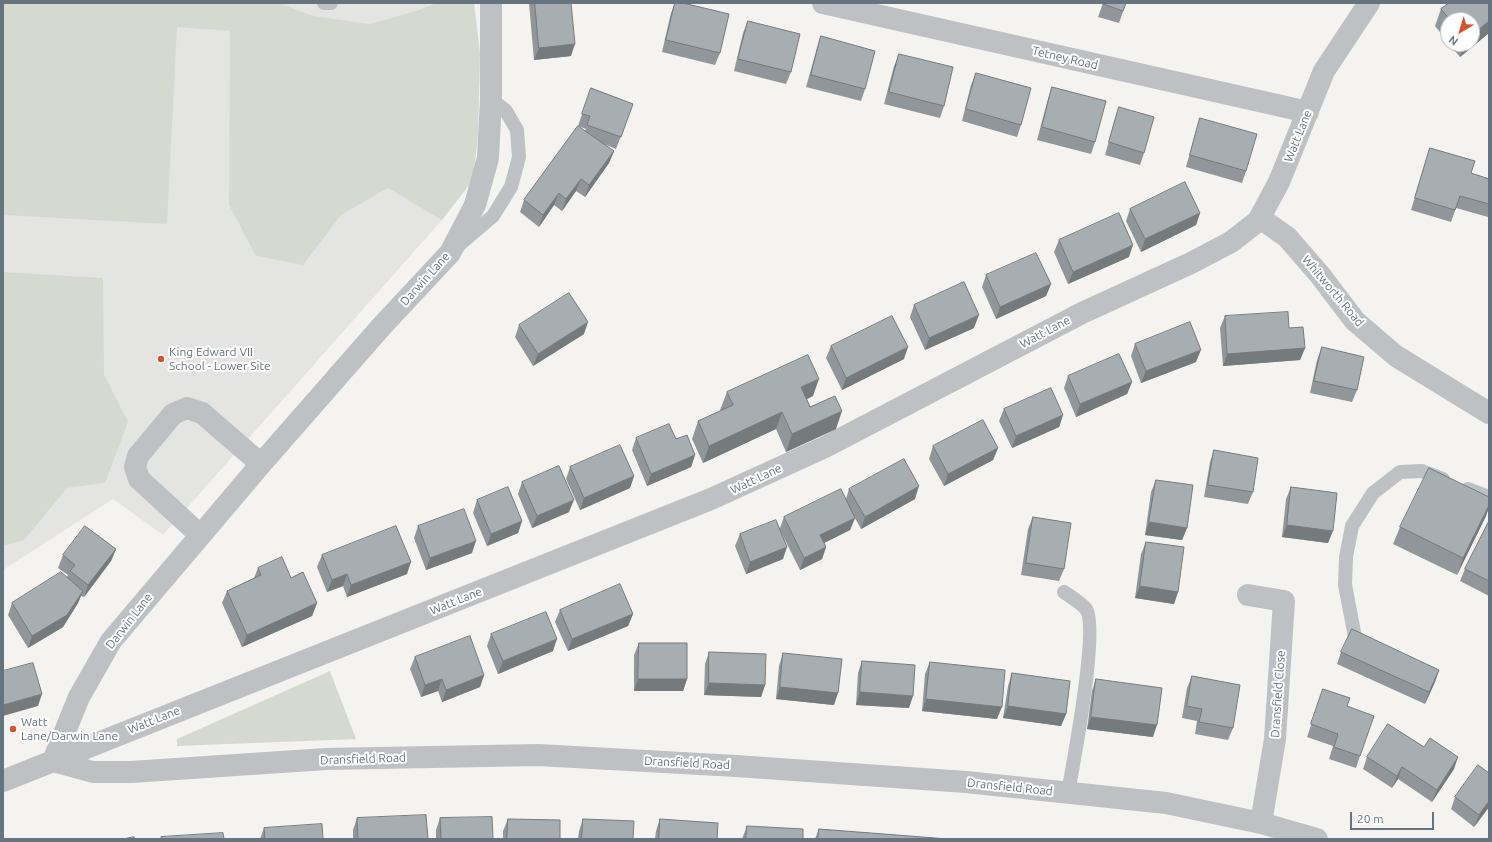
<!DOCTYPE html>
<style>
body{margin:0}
#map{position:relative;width:1492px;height:842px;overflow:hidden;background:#f4f3f0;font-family:Ubuntu,sans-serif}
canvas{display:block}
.frame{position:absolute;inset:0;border:4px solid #65747e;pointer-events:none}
.north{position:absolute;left:1440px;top:12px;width:40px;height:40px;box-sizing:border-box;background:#fff;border:1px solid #c1c7cb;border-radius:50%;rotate:218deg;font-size:11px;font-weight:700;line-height:16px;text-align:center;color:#65747e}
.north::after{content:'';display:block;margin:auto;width:14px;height:18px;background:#d35230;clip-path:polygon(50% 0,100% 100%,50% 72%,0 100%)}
.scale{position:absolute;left:1350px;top:812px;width:84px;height:18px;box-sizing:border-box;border:2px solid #65747e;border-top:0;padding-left:5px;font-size:12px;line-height:14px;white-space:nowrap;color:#65747e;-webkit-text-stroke:3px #fff;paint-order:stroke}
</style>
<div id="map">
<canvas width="1492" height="842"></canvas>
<div class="frame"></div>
<div class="north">N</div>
<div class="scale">20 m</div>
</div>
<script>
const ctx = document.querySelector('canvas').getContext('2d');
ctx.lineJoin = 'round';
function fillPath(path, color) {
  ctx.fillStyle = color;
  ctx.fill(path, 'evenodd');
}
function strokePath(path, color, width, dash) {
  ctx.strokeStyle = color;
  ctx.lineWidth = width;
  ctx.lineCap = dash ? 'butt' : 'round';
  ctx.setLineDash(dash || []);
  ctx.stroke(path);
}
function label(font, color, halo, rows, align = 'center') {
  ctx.font = font + ' Ubuntu,sans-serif';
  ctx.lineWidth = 4;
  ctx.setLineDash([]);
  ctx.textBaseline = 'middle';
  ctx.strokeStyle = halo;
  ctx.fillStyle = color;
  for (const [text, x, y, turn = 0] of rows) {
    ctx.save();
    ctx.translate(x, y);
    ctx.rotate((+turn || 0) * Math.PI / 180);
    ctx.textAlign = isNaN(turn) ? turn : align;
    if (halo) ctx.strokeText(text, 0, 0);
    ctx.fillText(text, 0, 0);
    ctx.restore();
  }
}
const built = new Path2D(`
 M3 3H474L480 53 478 134 473 180 442 220 163 535 113 499 3 570Z`);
const green = new Path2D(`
 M3 3H279L313 16 370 24 416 11 437 3H474L480 53 478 134 473 180 442 220 388 188 341 215 303 265 256 256 229 205 230 31 177 27 167 224 3 215Z
 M3 272 103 278 104 374 128 422 105 483 67 488 24 540 3 546Z
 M330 671 356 739 177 746V739Z`);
const service = new Path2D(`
 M324 3H331
 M459 245 493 216 511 187 519 157 517 130 506 111 491 99
 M1468 489 1489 497
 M1064 592C1071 597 1081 603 1086 609 1099 627 1073 765 1068 793
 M1355 637 1345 585 1346 557 1352 526 1373 493 1400 472 1422 471 1443 479`);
const minor = new Path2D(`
 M491 3V99L488 158 475 205 450 253 381 327 261 464 111 641 79 697 53 761 93 772H131L326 759 538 755 736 766 966 782 1166 803 1261 823 1317 839
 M823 3 1308 112
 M1260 218 1287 237 1320 275 1355 321 1396 356 1489 413
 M200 535 139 479 135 467 138 456 173 414 187 408 202 413 261 464
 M1248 595 1284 601 1275 739 1261 823
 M3 781 711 499 825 447 1082 313 1191 263 1231 242 1258 221 1279 182 1324 71 1369 3`);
const wall = new Path2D(`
 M529 3H571V56L534 60Z
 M675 3 720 53 715 65 662 52 671 13Z
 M1103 3H1126L1119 23 1098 17Z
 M1449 3H1489V33L1460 57 1449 44H1472V20H1448V42L1435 26 1441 9Z
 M748 21 791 72 786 84 734 71 743 33Z
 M821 36 865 89 861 101 806 87 817 48Z
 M899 54 944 106 940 118 884 104 894 66Z
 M976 73 1021 125 1017 137 962 121 971 85Z
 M1052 87 1095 142 1091 154 1037 140 1048 99Z
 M591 88 633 104 616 149 604 144 614 151 609 163 585 197 576 191 562 211 554 205 539 227 520 212 524 200 578 126ZM578 126 586 129 585 131Z
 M1119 107 1144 153 1140 165 1105 155 1115 119Z
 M1200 118 1246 171 1242 183 1186 167 1196 131Z
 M1430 148 1471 173 1489 179V215L1488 217 1456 208 1451 222 1411 210 1426 160Z
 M1130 209 1200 213 1196 225 1141 252 1126 221Z
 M1059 240 1129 257 1068 284 1054 252Z
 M986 275 1051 284 1046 296 996 319 982 287Z
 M914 305 974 328 925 350 910 317Z
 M1225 316 1289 328 1305 348 1300 360 1223 366 1220 328Z
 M519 325 584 334 533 366 515 337Z
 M1135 344 1196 362 1141 383 1131 356Z
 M831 346 904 359 842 390 826 358Z
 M1322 347 1357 390 1352 402 1310 393 1317 360Z
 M1068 376 1132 382 1127 394 1076 417 1064 388Z
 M727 392 813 396 807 399 810 407 836 429 786 452 776 429 703 463 692 439 698 421 721 411 720 410Z
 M1004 409 1063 415 1059 427 1012 448 999 421Z
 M636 438 676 439 695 455 691 467 647 486 632 450Z
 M933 446 998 448 993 460 944 486 929 459Z
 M1214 450 1253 492 1248 504 1204 497 1210 462Z
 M570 467 634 476 630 488 580 510 566 479Z
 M1156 480 1187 528 1182 540 1145 535 1151 492Z
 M522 482 569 512 532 528 518 494Z
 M1291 487 1328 543 1282 537 1286 499Z
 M849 489 915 499 861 529 855 518 850 530 824 543 826 547 822 559 800 570 782 534 783 559 746 574 735 546 740 534 780 528 784 517 846 499Z
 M477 500 522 521 518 533 487 546 473 513Z
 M1486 516 1457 575 1393 544 1400 527Z
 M1033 517 1064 569 1059 581 1021 575 1028 529Z
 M1489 521V596L1460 581 1465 569Z
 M418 526 472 553 426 570 414 538Z
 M1146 542 1178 592 1174 604 1135 598 1141 554Z
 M116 549 111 561 84 597 81 596 78 603 63 627 28 648 8 615 12 603 67 577 68 575 58 568 63 555Z
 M322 555 407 574 347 597 343 586 327 592 317 567Z
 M258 568 291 578 317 603 312 616 242 647 222 603 227 591 254 578Z
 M560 610 633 614 628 626 568 651 555 622Z
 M491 634 553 651 498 674 487 646Z
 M639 643 687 679 683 691H634V655Z
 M709 652 765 685 761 697 704 695 705 664Z
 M1341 652 1439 670 1435 682 1425 704 1337 664Z
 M783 653 834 705 776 699 779 666Z
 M415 657 484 675 480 687 442 702 438 691 421 697 410 669Z
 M862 661 909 708 856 705 858 673Z
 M930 662 997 719 922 711 925 674Z
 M1012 673 1066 714 1061 726 1003 718 1008 686Z
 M1192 676 1233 728 1228 740 1195 734 1197 721 1182 718 1187 688Z
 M1096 679 1153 737 1087 729 1092 691Z
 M1323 689 1347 706 1360 756 1356 768 1329 759 1333 746 1307 737Z
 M1367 757 1454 769 1432 802 1398 779 1392 788 1363 769Z
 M1455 797 1489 807 1474 827 1451 809Z
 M357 818 428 839H353V830Z
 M440 818 493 839H436V830Z
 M508 819 560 839H503V831Z
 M583 819 633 839H578L579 831Z
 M660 819 717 839H655L656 831Z
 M747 826 803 839H742Z
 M264 828 323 839H260Z
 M819 829 948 839H815Z`);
const shadedWall = new Path2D(`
 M1489 21V33L1460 57 1464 44H1472V35Z
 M575 44 571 56 534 60 539 48Z
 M614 151 609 163 585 197 589 185Z
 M581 179 576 191 562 211 566 199Z
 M559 193 554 205 539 227 543 215Z
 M1200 213 1196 225 1141 252 1145 239Z
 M1133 245 1129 257 1068 284 1073 272Z
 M1051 284 1046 296 996 319 1000 307Z
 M979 315 974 328 925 350 929 338Z
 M588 322 584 334 533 366 538 354Z
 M908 347 904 359 842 390 846 378Z
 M1305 348 1300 360 1223 366 1227 354Z
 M1201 350 1196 362 1141 383 1146 371Z
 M819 379 813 396 795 405 801 387Z
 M1132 382 1127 394 1076 417 1080 404Z
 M842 411 836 429 786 452 792 434Z
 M782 412 776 429 703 463 709 446Z
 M1063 415 1059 427 1012 448 1016 436Z
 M998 448 993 460 944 486 948 474Z
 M695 455 691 467 647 486 651 474Z
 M634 476 630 488 580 510 584 498Z
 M919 486 915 499 861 529 865 517Z
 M574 500 569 512 532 528 537 516Z
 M1489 505V508L1486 516 1457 575 1463 558Z
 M855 518 850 530 816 547 820 535Z
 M522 521 518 533 487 546 491 534Z
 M1149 522 1187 528 1182 540 1145 535Z
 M1287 525 1333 531 1328 543 1282 537Z
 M476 541 472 553 426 570 430 558Z
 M787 547 783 559 746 574 750 562Z
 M826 547 822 559 800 570 804 558Z
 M116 549 111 561 84 597 88 585Z
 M411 562 407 574 347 597 351 585Z
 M347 574 343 586 327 592 332 580Z
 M1140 586 1178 592 1174 604 1135 598Z
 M83 591 78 603 63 627 28 648 32 636Z
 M317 603 312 616 242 647 247 635Z
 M633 614 628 626 568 651 572 639Z
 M557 639 553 651 498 674 503 661Z
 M1439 670 1435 682 1425 704 1429 692Z
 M484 675 480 687 442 702 446 690Z
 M442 679 438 691 421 697 425 685Z
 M638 679H687L683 691H634Z
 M709 683 765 685 761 697 704 695Z
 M780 687 838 693 834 705 776 699Z
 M860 692 913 696 909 708 856 705Z
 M42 694 38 706 3 716V705Z
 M926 699 1002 707 997 719 922 711Z
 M1008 706 1066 714 1061 726 1003 718Z
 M1091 717 1157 725 1153 737 1087 729Z
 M1458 757 1454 769 1432 802 1437 790Z
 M1402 767 1398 779 1392 788 1397 776Z
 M1489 801V807L1474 827 1479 815Z`);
const building = new Path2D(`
 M535 3H571L575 44 539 48Z
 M675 3H683L729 14 720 53 666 40Z
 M1103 3H1126L1123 11 1103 4Z
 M1449 3H1489V21L1472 35V20H1450L1441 9Z
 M748 21 800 34 791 72 738 59Z
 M821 36 875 51 865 89 811 75Z
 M899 54 953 67 944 106 889 92Z
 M976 73 1031 88 1021 125 966 109Z
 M1052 87 1106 101 1095 142 1042 127Z
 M591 88 633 104 621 137 587 125 590 116 582 114Z
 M1119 107 1154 117 1144 153 1109 142Z
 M1200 118 1257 134 1246 171 1190 155Z
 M578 126 614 151 589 185 581 179 566 199 559 193 543 215 524 200Z
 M1430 148 1475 161 1471 173 1489 179V204L1460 196 1455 210 1415 198Z
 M1185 182 1200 213 1145 239 1130 209Z
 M1119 213 1133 245 1073 272 1059 240Z
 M1036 253 1051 284 1000 307 986 275Z
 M964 282 979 315 929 338 914 305Z
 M569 293 588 322 538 354 519 325Z
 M1288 312 1289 328 1303 327 1305 348 1227 354 1225 316Z
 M892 316 908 347 846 378 831 346Z
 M1190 322 1201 350 1146 371 1135 344Z
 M1322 347 1364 357 1357 390 1314 381Z
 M1119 354 1132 382 1080 404 1068 376Z
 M808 355 819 379 801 387 810 407 835 396 842 411 792 434 782 412 709 446 698 421 733 405 727 392Z
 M1051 388 1063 415 1016 436 1004 409Z
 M983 420 998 448 948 474 933 446Z
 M669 424 676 439 687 435 695 455 651 474 636 438Z
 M620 445 634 476 584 498 570 467Z
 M1214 450 1258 458 1253 492 1208 485Z
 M904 459 919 486 865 517 849 489Z
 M559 466 574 500 537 516 522 482Z
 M1429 468 1489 497V505L1463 558 1400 527Z
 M1156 480 1193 485 1187 528 1149 522Z
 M508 487 522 521 491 534 477 500Z
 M1291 487 1337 493 1333 531 1287 525Z
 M841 489 855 518 820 535 826 547 804 558 784 517Z
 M464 509 476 541 430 558 418 526Z
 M1033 517 1071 523 1064 569 1026 563Z
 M776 520 787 547 750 562 740 534Z
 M1489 521V581L1465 569Z
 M85 526 116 549 88 585 70 571 75 565 63 555Z
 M396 526 411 562 351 585 347 574 332 580 322 555Z
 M1146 542 1184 547 1178 592 1140 586Z
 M282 557 291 578 303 572 317 603 247 635 227 591 261 575 258 568Z
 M61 572 83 591 67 615 32 636 12 603Z
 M620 584 633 614 572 639 560 610Z
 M546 612 557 639 503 661 491 634Z
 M1352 629 1439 670 1429 692 1341 652Z
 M470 636 484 675 446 690 442 679 425 685 415 657Z
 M639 643H687V679H638Z
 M709 652 766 654 765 685 709 683Z
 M783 653 842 659 838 693 780 687Z
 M862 661 915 665 913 696 860 692Z
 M930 662 1005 670 1002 707 926 699Z
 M33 663 42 694 3 705V671Z
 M1012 673 1070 681 1066 714 1008 706Z
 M1192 676 1240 685 1233 728 1199 722 1202 709 1187 706Z
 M1096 679 1162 688 1157 725 1091 717Z
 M1323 689 1350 698 1347 706 1374 716 1360 756 1334 747 1338 734 1311 724Z
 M1388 724 1424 747 1430 738 1458 757 1437 790 1402 767 1397 776 1367 757Z
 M1478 765 1489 773V801L1479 815 1455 797Z
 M426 815 428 839H358L357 818Z
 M492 817 493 839H441L440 818Z
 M508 819 560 820V839H507Z
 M583 819 634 821 633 839H582Z
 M660 819 718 823 717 839H659Z
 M322 824 323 839H265L264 828Z
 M747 826 803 829V839H746Z
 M819 829 948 839H818Z
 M223 833 224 839H161V837Z
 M134 837 135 839H124Z`);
const markers = [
 [161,359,4,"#d35230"],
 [13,729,4,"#d35230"]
];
const streetNames = [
 ["Tetney Road",1065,58,13],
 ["Watt Lane",1298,136,-68],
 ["Darwin Lane",425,279,-48],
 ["Whitworth Road",1333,291,50],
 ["Watt Lane",1045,332,-28],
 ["Watt Lane",756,479,-25],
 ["Watt Lane",456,601,-22],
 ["Darwin Lane",129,621,-52],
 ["Dransfield Close",1278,694,-86],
 ["Watt Lane",154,720,-22],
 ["Dransfield Road",363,759,-2],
 ["Dransfield Road",687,763,3],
 ["Dransfield Road",1010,787,6]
];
const poiNames = [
 ["King Edward VII",169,352],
 ["School - Lower Site",169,366],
 ["Watt",21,722],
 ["Lane/Darwin Lane",21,736]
];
fillPath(built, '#e4e5e3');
fillPath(green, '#d5dad1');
strokePath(service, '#bdc1c4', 14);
strokePath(minor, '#bdc1c4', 22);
fillPath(wall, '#909699');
fillPath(shadedWall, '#757a7d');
fillPath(building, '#a7aeb2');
strokePath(building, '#757a7d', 1);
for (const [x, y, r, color] of markers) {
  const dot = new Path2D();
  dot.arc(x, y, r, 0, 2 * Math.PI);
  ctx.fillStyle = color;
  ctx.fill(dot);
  strokePath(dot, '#fff', 1.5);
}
label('12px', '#65747e', '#fff', streetNames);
label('12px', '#65747e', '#fff', poiNames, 'left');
</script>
